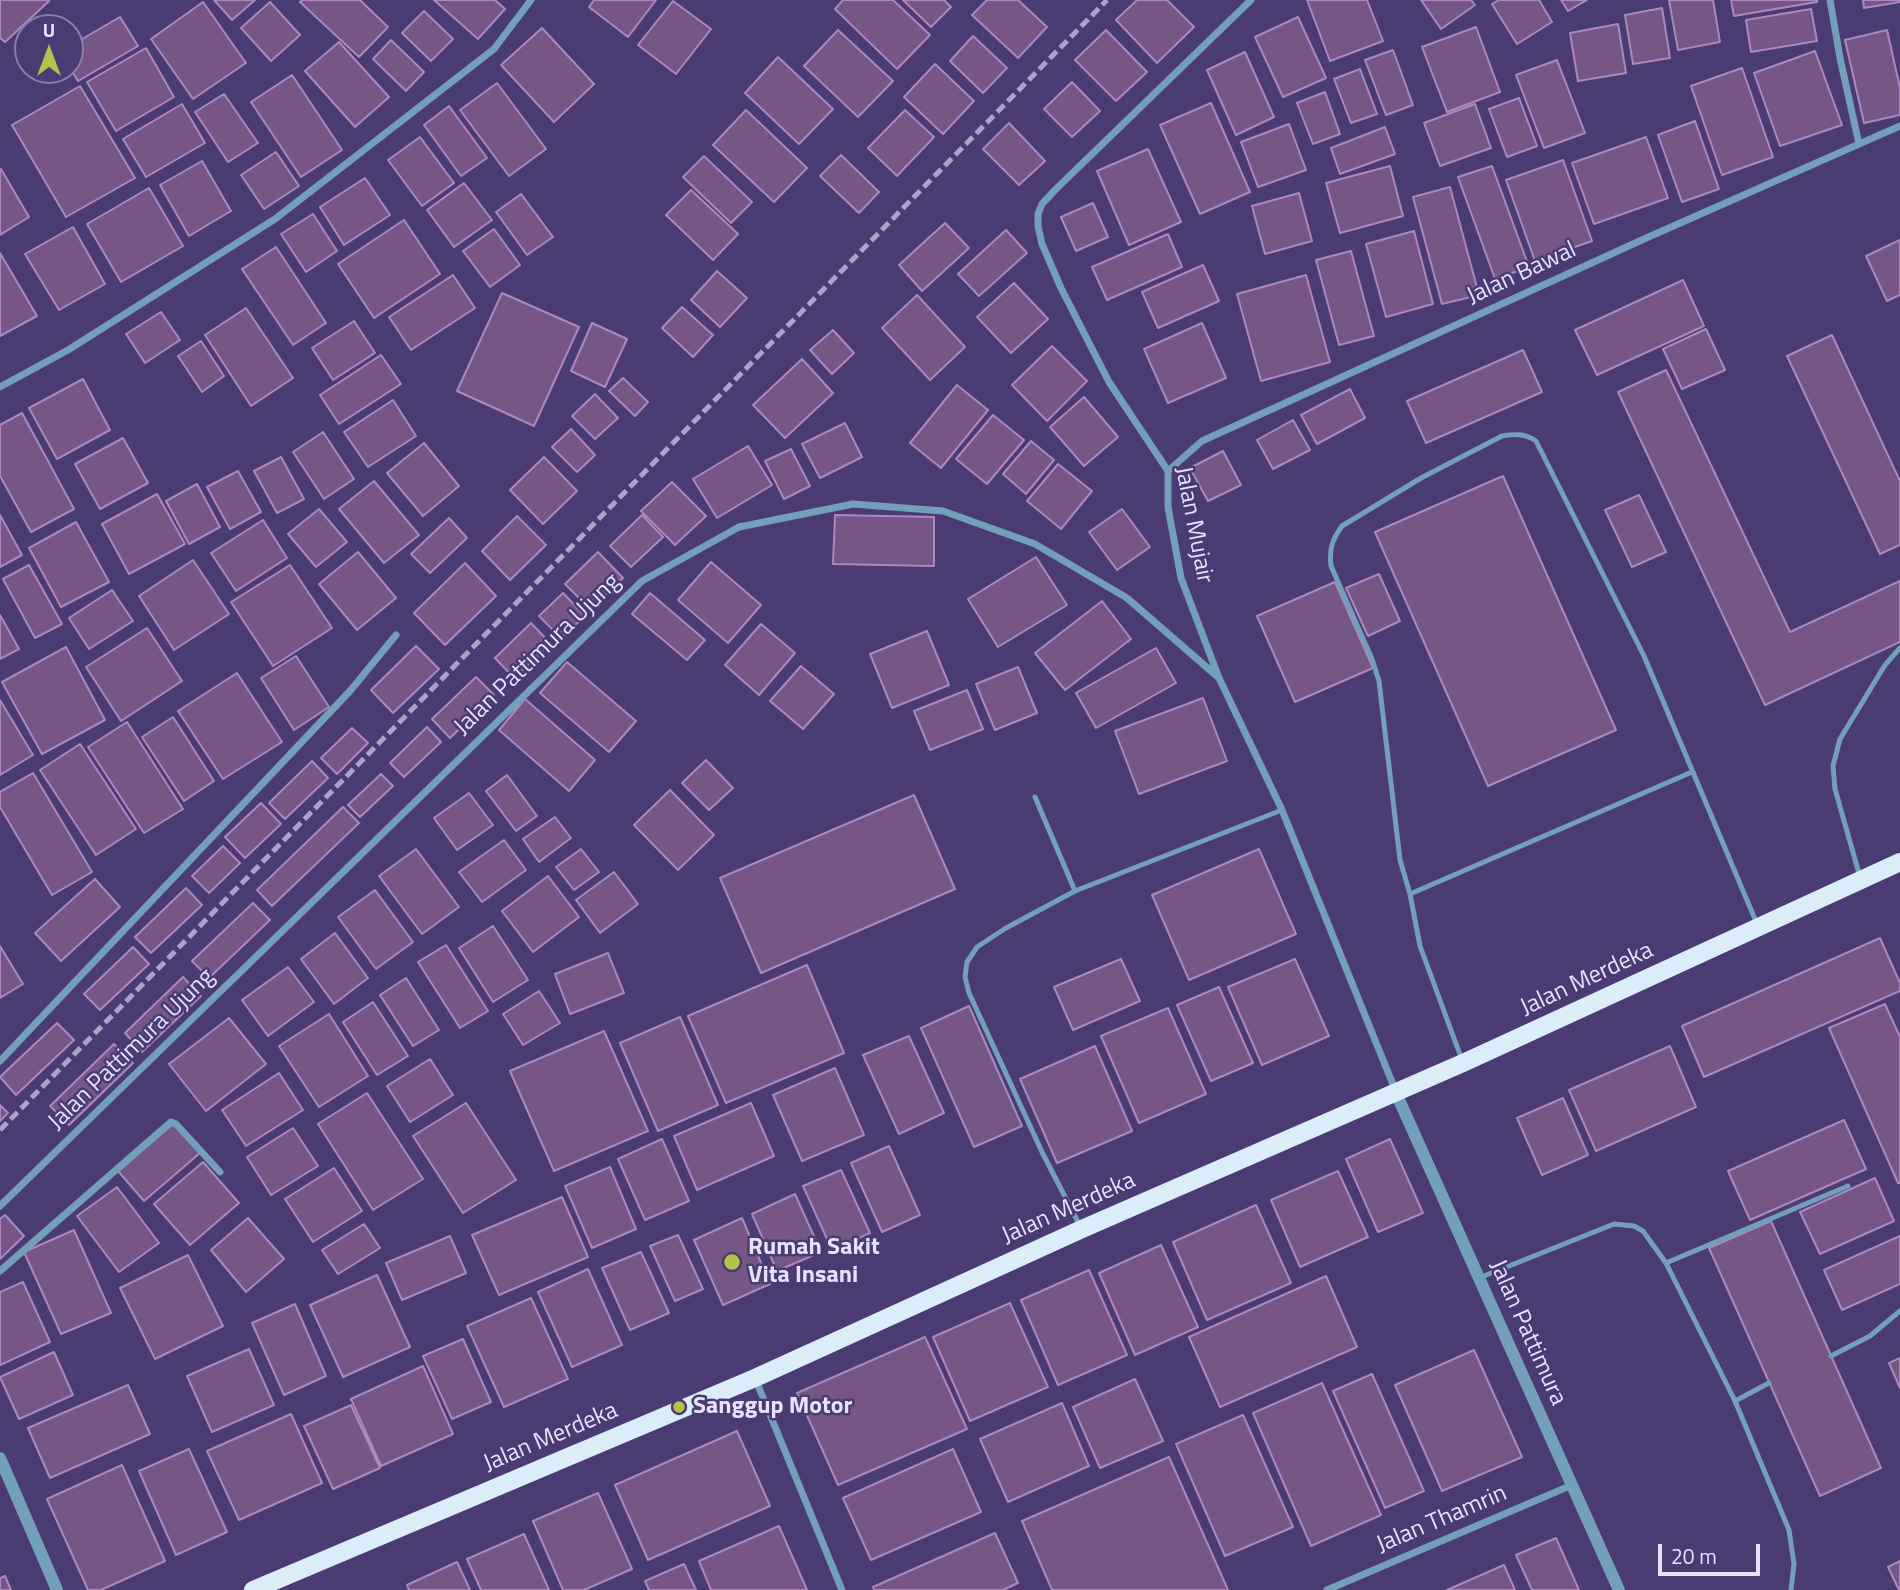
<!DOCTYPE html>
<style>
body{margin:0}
#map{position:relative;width:1900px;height:1590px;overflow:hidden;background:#4b3b73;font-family:"Titillium Web",sans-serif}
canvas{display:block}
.north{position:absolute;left:14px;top:14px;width:70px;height:70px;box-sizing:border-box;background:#4b3b73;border:2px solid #897daa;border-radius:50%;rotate:0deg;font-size:19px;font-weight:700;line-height:28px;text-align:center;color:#e7e1fc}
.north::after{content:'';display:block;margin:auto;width:24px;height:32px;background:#b5c249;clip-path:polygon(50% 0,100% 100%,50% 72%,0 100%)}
.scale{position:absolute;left:1658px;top:1544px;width:102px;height:32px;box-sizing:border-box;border:4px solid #e7e1fc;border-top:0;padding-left:9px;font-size:21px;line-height:24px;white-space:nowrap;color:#e7e1fc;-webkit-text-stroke:5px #4b3b73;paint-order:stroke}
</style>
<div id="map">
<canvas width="1900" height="1590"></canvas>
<div class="north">U</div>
<div class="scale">20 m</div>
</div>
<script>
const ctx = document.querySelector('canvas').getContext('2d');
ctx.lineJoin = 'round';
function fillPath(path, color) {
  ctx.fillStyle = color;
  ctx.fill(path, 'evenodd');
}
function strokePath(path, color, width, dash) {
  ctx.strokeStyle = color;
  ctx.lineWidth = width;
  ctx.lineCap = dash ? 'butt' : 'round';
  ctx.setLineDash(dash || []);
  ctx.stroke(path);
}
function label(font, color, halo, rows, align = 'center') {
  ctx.font = font + ' "Titillium Web",sans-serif';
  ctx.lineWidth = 5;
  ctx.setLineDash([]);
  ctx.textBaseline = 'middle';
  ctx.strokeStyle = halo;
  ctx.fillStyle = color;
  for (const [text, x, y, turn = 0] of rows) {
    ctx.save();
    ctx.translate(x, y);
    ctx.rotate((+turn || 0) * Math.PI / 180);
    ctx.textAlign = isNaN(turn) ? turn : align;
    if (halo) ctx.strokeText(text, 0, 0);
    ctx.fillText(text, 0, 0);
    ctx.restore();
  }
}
const building = new Path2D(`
 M0 0H48L49 1 5 42 0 38Z
 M214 0H255L232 20Z
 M302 0H360L388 27 359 57 300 2Z
 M434 0H495L505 9 478 39Z
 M594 0H656L628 37 589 7Z
 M843 0H893L930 35 897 69 835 9Z
 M903 0H944L951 7 931 27Z
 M987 0H1018L1047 27 1018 58 972 15Z
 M1137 0H1167L1194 27 1157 63 1116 20Z
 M1307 0H1367L1383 41 1330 61Z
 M1421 0H1471L1475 5 1441 29Z
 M1499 0H1539L1552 22 1517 44 1492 4Z
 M1561 0H1587L1568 11Z
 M1669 0H1713L1720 42 1678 50Z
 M1731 0H1817V2L1734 16Z
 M1863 0H1900V2L1864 8Z
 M673 1 711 29 676 74 638 45Z
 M203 2 246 63 193 99 151 39Z
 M270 2 300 35 271 61 241 28Z
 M1662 8 1670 58 1633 64 1625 15Z
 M1811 9 1817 41 1751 52 1746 20Z
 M424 11 453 39 431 61 402 33Z
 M120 17 138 46 78 81 70 68V46Z
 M1298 17 1326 78 1283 97 1255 37Z
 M1618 24 1626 73 1578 81 1570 33Z
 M1476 27 1500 92 1447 112 1422 47Z
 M542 28 594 84 554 122 501 65Z
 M838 30 893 81 858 117 804 66Z
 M1106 30 1147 72 1116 101 1075 60Z
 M1887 30 1900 88V115L1864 123 1845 40Z
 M973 36 1007 68 983 93 950 61Z
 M391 40 424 72 406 91 373 59Z
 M339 42 389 97 355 127 305 71Z
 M146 48 174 97 116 131 87 82Z
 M1393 50 1413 105 1386 115 1365 60Z
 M1815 51 1842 125 1780 146 1754 73Z
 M1245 52 1274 117 1236 135 1207 70Z
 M778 57 833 109 799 144 745 93Z
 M1557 60 1585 133 1544 148 1516 75Z
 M935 64 974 101 943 134 904 97Z
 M1742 68 1773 157 1722 175 1691 86Z
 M1360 69 1377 114 1351 123 1334 79Z
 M292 75 342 150 301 177 251 102Z
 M1072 82 1100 111 1072 137 1044 109Z
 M497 83 546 149 509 176 460 110Z
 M80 86 135 178 66 217 12 125Z
 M1325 92 1340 134 1313 144 1297 103Z
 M224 94 258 143 228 162 195 112Z
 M1519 98 1537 146 1507 157 1489 109Z
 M1211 103 1250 192 1200 214 1160 125Z
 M182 104 205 143 146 177 123 139Z
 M1475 104 1491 148 1440 166 1424 123Z
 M449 106 487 158 461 176 424 125Z
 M746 110 807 168 774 202 713 145Z
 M905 110 934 137 897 176 868 148Z
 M1695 121 1719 189 1682 202 1658 135Z
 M1009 123 1045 161 1019 185 983 149Z
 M1289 124 1306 170 1258 187 1241 142Z
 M1385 127 1395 154 1340 174 1331 148Z
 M420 137 454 183 422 206 388 160Z
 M1646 137 1668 198 1594 224 1572 163Z
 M1148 149 1181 222 1129 245 1097 171Z
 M276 152 299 186 264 209 241 175Z
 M841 155 879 192 859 213 820 176Z
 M704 156 752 202 731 223 683 177Z
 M1563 160 1592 241 1535 261 1506 180Z
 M202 161 231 211 189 236 160 185Z
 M1390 166 1403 216 1340 233 1326 183Z
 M1492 166 1529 267 1495 279 1458 177Z
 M1 169 29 217 0 235V170Z
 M365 178 390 215 344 245 320 207Z
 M464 183 492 220 454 247 427 210Z
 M1450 187 1479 295 1442 304 1413 197Z
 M149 188 183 246 121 282 87 224Z
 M691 190 738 234 713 260 666 215Z
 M1299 193 1312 241 1265 254 1252 206Z
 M521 194 553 237 527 255 496 212Z
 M1093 203 1108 237 1076 251 1061 217Z
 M313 214 337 251 306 272 281 234Z
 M404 220 440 274 374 318 338 264Z
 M945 223 969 248 922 291 899 265Z
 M73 227 105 284 59 310 25 254Z
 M494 229 520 265 490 287 463 251Z
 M1006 230 1027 253 979 296 958 274Z
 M1414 231 1433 304 1386 317 1366 244Z
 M1168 234 1182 267 1107 300 1092 267Z
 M1900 240V295L1887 301 1866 256Z
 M276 247 326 323 293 345 242 269Z
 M1351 251 1374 336 1339 345 1316 260Z
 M0 253 37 316 0 336Z
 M1203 265 1219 301 1158 328 1142 292Z
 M717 271 747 298 720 327 691 300Z
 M453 275 475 308 411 350 389 317Z
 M1306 275 1330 362 1261 381 1237 294Z
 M1683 280 1704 326 1597 375 1575 330Z
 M1014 283 1048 319 1011 353 977 317Z
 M502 293 579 327 534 426 457 391Z
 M917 295 965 347 930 380 882 328Z
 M682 307 713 335 693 357 662 328Z
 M246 308 293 378 251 406 205 335Z
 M161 312 180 340 145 363 126 334Z
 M354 321 375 353 333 380 312 348Z
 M592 323 627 339 605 387 571 371Z
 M1202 323 1226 378 1168 403 1144 349Z
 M1706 329 1725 370 1682 389 1663 349Z
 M833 330 854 353 832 374 810 350Z
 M1832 335 1900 481V545L1880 554 1787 356Z
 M201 341 224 376 202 392 178 356Z
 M1052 346 1087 381 1047 421 1012 385Z
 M1523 350 1542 392 1426 443 1407 401Z
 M381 355 401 384 339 424 320 395Z
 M802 359 833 393 785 438 753 405Z
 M1666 370 1790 632 1900 581V642L1765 705 1618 392Z
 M623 378 648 402 635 416 609 391Z
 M83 379 110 430 57 459 29 408Z
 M957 385 988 410 941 468 910 443Z
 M1350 389 1365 418 1317 444 1301 415Z
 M595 394 618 418 595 439 572 416Z
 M1084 397 1118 437 1084 466 1050 427Z
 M393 400 416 436 368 467 344 432Z
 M22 413 74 509 31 532 0 476V425Z
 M993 415 1024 440 987 484 956 459Z
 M1293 420 1310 450 1273 469 1257 440Z
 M845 423 862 457 820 478 802 444Z
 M571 429 595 455 577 472 552 447Z
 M323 432 354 479 324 499 293 452Z
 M123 438 148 483 100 509 75 464Z
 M1031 441 1054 460 1026 494 1003 474Z
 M424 443 459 486 423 516 387 473Z
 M748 446 772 485 717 518 693 479Z
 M791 449 810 486 784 499 765 461Z
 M1223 451 1241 485 1208 501 1190 468Z
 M281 457 304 499 277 513 254 471Z
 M544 457 577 491 543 524 510 490Z
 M1058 464 1092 491 1061 529 1027 501Z
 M238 471 261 512 230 529 207 487Z
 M1503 476 1616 730 1488 786 1375 532Z
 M374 481 419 535 384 563 339 509Z
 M672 482 706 516 675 545 641 511Z
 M197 484 220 527 189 544 166 501Z
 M157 494 185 544 129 574 102 524Z
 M1639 495 1666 552 1632 567 1605 510Z
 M319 509 347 542 316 567 288 534Z
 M1122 509 1150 547 1117 570 1089 532Z
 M0 515 22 555 0 567Z
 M642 515 663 537 631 567 610 546Z
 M835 515 934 517V566L833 564Z
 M517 516 546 545 510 580 482 551Z
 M449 518 467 538 430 573 411 554Z
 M263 520 287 558 236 591 211 553Z
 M76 522 109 582 61 607 29 548Z
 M358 552 396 598 357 630 319 584Z
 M598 552 623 578 590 609 565 584Z
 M1036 557 1067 605 998 647 968 599Z
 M193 560 229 614 174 650 139 596Z
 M711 562 761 605 728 643 678 600Z
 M465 563 496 596 445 645 414 613Z
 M29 565 62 624 35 638 3 579Z
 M290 565 332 628 273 666 231 602Z
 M1379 574 1400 621 1368 636 1346 588Z
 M1335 582 1373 668 1295 702 1257 616Z
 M112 590 133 621 89 649 69 618Z
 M563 593 585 616 561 638 539 616Z
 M650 593 705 640 687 660 632 614Z
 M1102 601 1131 639 1065 690 1035 653Z
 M0 615 19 649 0 659Z
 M531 623 551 644 514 678 495 658Z
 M761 624 795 653 759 695 725 665Z
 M147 628 182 681 121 721 86 667Z
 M927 631 949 685 892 708 870 654Z
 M416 646 439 669 393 713 371 690Z
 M66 647 105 720 42 754 2 682Z
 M1156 648 1176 683 1096 728 1076 693Z
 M296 656 329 707 294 730 261 678Z
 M567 662 636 721 609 752 540 693Z
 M801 666 834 694 803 729 770 701Z
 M1018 667 1037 713 995 730 976 684Z
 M237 673 282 742 223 779 178 711Z
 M476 677 494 695 450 738 432 719Z
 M967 690 983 729 930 750 914 711Z
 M1203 698 1227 761 1139 794 1115 731Z
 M525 699 595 760 569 791 499 730Z
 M0 700 33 755 0 775Z
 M173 717 214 781 184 801 142 737Z
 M127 722 183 809 144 833 88 747Z
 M427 727 441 742 404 777 390 763Z
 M352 728 368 743 337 774 321 758Z
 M80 744 136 829 96 855 40 770Z
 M706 760 733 788 709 810 682 783Z
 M312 761 328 778 285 819 269 803Z
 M33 773 92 872 52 895 0 807V792Z
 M381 774 393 786 360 817 348 805Z
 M507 775 537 816 516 831 486 791Z
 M670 790 714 835 678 870 634 825Z
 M469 793 493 825 457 850 434 818Z
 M914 795 955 889 761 973 720 878Z
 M261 803 281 824 245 858 225 837Z
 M343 807 359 823 272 906 257 890Z
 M555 817 571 838 539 862 523 839Z
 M504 840 526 870 482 902 459 872Z
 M223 846 240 863 209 893 192 876Z
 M416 849 459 907 422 934 379 876Z
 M581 849 599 872 574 890 556 867Z
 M1259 849 1296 934 1189 980 1152 895Z
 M614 872 638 904 600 933 576 900Z
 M548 876 579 917 533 952 502 911Z
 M95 879 120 907 61 961 35 933Z
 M186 888 202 905 151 953 135 937Z
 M375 890 413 942 376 969 338 917Z
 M253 903 270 920 209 978 192 961Z
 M493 926 528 980 493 1002 459 948Z
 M335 933 368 978 334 1004 301 959Z
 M1880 938 1900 983V991L1704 1077 1682 1026Z
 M446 945 488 1011 460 1028 418 962Z
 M0 946 23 984 0 998Z
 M133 947 149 964 100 1010 84 994Z
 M608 953 624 993 570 1014 555 974Z
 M1121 959 1140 1001 1073 1030 1054 987Z
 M1295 959 1329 1036 1262 1065 1228 987Z
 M807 965 844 1053 726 1103 688 1016Z
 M288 967 314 1002 268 1036 242 1000Z
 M183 977 201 996 142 1052 125 1033Z
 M406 978 439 1030 413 1046 380 995Z
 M1219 987 1253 1063 1211 1081 1177 1005Z
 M539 991 560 1023 523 1045 503 1014Z
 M373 1002 408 1056 377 1075 343 1022Z
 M1885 1004 1900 1037V1183H1898L1829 1028Z
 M969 1006 1022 1126 974 1147 921 1028Z
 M1168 1008 1206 1094 1139 1123 1101 1036Z
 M329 1014 368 1076 319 1107 279 1046Z
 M680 1017 718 1105 658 1131 620 1043Z
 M229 1018 266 1064 206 1111 169 1064Z
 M57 1023 74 1040 16 1095 0 1077Z
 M604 1031 648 1131 554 1171 510 1071Z
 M909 1036 944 1113 899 1134 863 1055Z
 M114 1044 133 1063 69 1125 50 1106Z
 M1095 1046 1132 1131 1057 1163 1020 1079Z
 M1670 1046 1696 1107 1596 1151 1569 1090Z
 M430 1059 453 1095 410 1122 387 1086Z
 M835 1068 864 1135 802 1161 773 1095Z
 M279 1073 303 1110 246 1146 222 1110Z
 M367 1093 423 1179 373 1210 318 1124Z
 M1563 1098 1588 1155 1542 1175 1517 1118Z
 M466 1103 516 1180 463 1213 413 1136Z
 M751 1103 774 1156 697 1190 674 1136Z
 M0 1105 8 1113 0 1121Z
 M1844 1120 1866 1169 1750 1220 1728 1171Z
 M174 1123 200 1153 144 1201 118 1171Z
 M293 1128 318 1166 271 1195 247 1157Z
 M662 1139 689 1201 645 1220 618 1159Z
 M1390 1139 1423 1213 1378 1232 1346 1159Z
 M889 1146 920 1215 882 1232 851 1163Z
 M203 1162 239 1203 190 1245 154 1204Z
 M610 1167 636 1229 592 1248 565 1186Z
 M334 1168 362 1211 313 1242 285 1199Z
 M841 1170 870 1233 832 1250 803 1186Z
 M1338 1171 1368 1237 1300 1267 1271 1200Z
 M1875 1178 1894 1221 1820 1254 1800 1212Z
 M117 1187 159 1243 119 1272 77 1216Z
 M795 1194 821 1252 777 1271 752 1214Z
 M562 1197 588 1257 499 1295 472 1235Z
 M1256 1205 1291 1283 1207 1320 1173 1242Z
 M5 1215 24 1236 0 1259V1219Z
 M248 1218 284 1259 246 1292 211 1250Z
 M742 1218 770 1284 723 1305 694 1240Z
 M1771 1221 1881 1468 1820 1496 1709 1248Z
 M364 1224 380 1248 338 1274 322 1250Z
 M74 1230 111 1313 61 1334 24 1252Z
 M678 1235 703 1289 675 1301 650 1246Z
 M450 1236 466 1273 402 1300 386 1263Z
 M1900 1236V1284L1842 1310 1824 1270Z
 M1161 1245 1198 1327 1135 1355 1099 1273Z
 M641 1252 669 1313 630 1330 602 1268Z
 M188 1255 223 1326 155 1359 120 1288Z
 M588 1269 622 1345 572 1367 538 1292Z
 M1089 1270 1127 1355 1058 1385 1021 1300Z
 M377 1275 410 1347 343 1377 310 1305Z
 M1326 1276 1357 1347 1220 1407 1189 1337Z
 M23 1282 50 1342 0 1365V1292Z
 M531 1298 568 1379 504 1407 467 1326Z
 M1010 1303 1048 1387 970 1421 933 1337Z
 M295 1304 326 1376 284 1395 252 1323Z
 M925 1337 967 1429 838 1485 797 1393Z
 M463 1339 491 1402 452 1419 423 1356Z
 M249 1349 274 1405 212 1432 187 1376Z
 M1474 1350 1522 1457 1442 1491 1395 1385Z
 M54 1352 73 1395 19 1419 0 1377Z
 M1900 1358V1388L1889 1363Z
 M423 1366 453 1434 381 1466 351 1399Z
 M1372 1374 1424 1491 1385 1508 1333 1391Z
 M1135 1379 1163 1441 1100 1468 1073 1407Z
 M1322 1383 1381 1515 1311 1546 1253 1413Z
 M128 1385 150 1434 50 1478 28 1428Z
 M1062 1403 1089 1466 1008 1502 980 1439Z
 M351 1405 380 1468 333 1489 304 1426Z
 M291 1414 322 1483 239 1520 207 1451Z
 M1243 1415 1293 1527 1225 1556 1176 1444Z
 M737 1431 770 1506 648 1560 615 1485Z
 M189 1449 227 1532 176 1555 139 1471Z
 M953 1449 981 1512 871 1560 843 1498Z
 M1169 1457 1228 1590H1052L1022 1521Z
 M122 1465 165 1561 101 1590H88L47 1499Z
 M598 1493 632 1569 584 1590H563L533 1521Z
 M779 1526 807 1590H711L699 1561Z
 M995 1533 1018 1583 1003 1590H874L873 1587Z
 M524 1534 549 1590H481L467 1559Z
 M1556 1538 1579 1590H1532L1516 1555Z
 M1900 1561V1590H1899L1888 1567Z
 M457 1562 470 1590H409L407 1585Z
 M684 1564 696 1590H649L645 1581Z
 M1504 1565 1515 1590H1447Z
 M5 1576 11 1590H0V1578Z`);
const service = new Path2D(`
 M1035 797 1075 891
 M1860 877 1835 789 1833 766 1840 739 1885 665 1900 648
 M1410 894 1692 772
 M1462 1060 1420 946 1410 894 1400 860 1379 681 1372 659 1331 566C1329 549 1332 540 1342 526L1421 478 1502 436C1515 434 1524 433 1536 441L1644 656 1757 924
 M1080 1226 1042 1152 969 993 965 977 967 962 977 947 1006 928 1075 891 1282 810
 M1666 1263 1848 1186
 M1479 1278 1614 1224 1634 1226 1643 1231 1666 1263 1735 1401 1789 1530 1794 1564 1791 1590
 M1831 1356 1870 1336 1900 1311
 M1735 1401 1769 1383`);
const minor = new Path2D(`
 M1251 0 1055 190 1042 204 1038 214V226L1042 244 1061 288 1109 382 1168 471V507L1181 578 1219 678 1282 810 1396 1092
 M1830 0 1840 58 1859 144
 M0 387 68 350 275 219 494 49 531 0
 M1168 471 1202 441 1644 239 1900 126
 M0 1061 350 691 396 635
 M0 1206 642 581 739 527 853 504 943 511 1035 544 1127 598 1219 678
 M0 1271 171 1122 176 1124 220 1172
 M755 1378 842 1590
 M1327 1590 1572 1485`);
const tertiary = new Path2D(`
 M1396 1093 1619 1590
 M0 1458 57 1590`);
const primary = new Path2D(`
 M253 1590 755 1378 1082 1229 1463 1063 1900 862`);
const rail = new Path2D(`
 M0 1130 1107 0`);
const markers = [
 [732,1262,9,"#b5c249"],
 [679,1407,7,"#b5c249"]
];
const streetNames = [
 ["Jalan Bawal",1522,274,-25],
 ["Jalan Mujair",1193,525,79],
 ["Jalan Pattimura Ujung",538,655,-44],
 ["Jalan Merdeka",1587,980,-25],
 ["Jalan Pattimura Ujung",132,1050,-44],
 ["Jalan Merdeka",1069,1209,-24],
 ["Jalan Pattimura",1527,1333,66],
 ["Jalan Merdeka",551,1438,-23],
 ["Jalan Thamrin",1442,1520,-23]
];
const poiNames = [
 ["Rumah Sakit",748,1248],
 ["Vita Insani",748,1276],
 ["Sanggup Motor",693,1407]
];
fillPath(building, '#765685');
strokePath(building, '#ad87bf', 2);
strokePath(service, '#72a0bb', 5);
strokePath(minor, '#72a0bb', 7);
strokePath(tertiary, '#72a0bb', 12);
strokePath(primary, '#dbedf8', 18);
strokePath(rail, '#ada3c9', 5, [10, 5]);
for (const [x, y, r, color] of markers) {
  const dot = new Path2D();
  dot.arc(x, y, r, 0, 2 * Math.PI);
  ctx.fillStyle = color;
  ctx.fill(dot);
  strokePath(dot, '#4b3b73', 2.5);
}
label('24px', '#e7e1fc', '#4b3b73', streetNames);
label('bold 24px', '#e7e1fc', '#4b3b73', poiNames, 'left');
</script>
